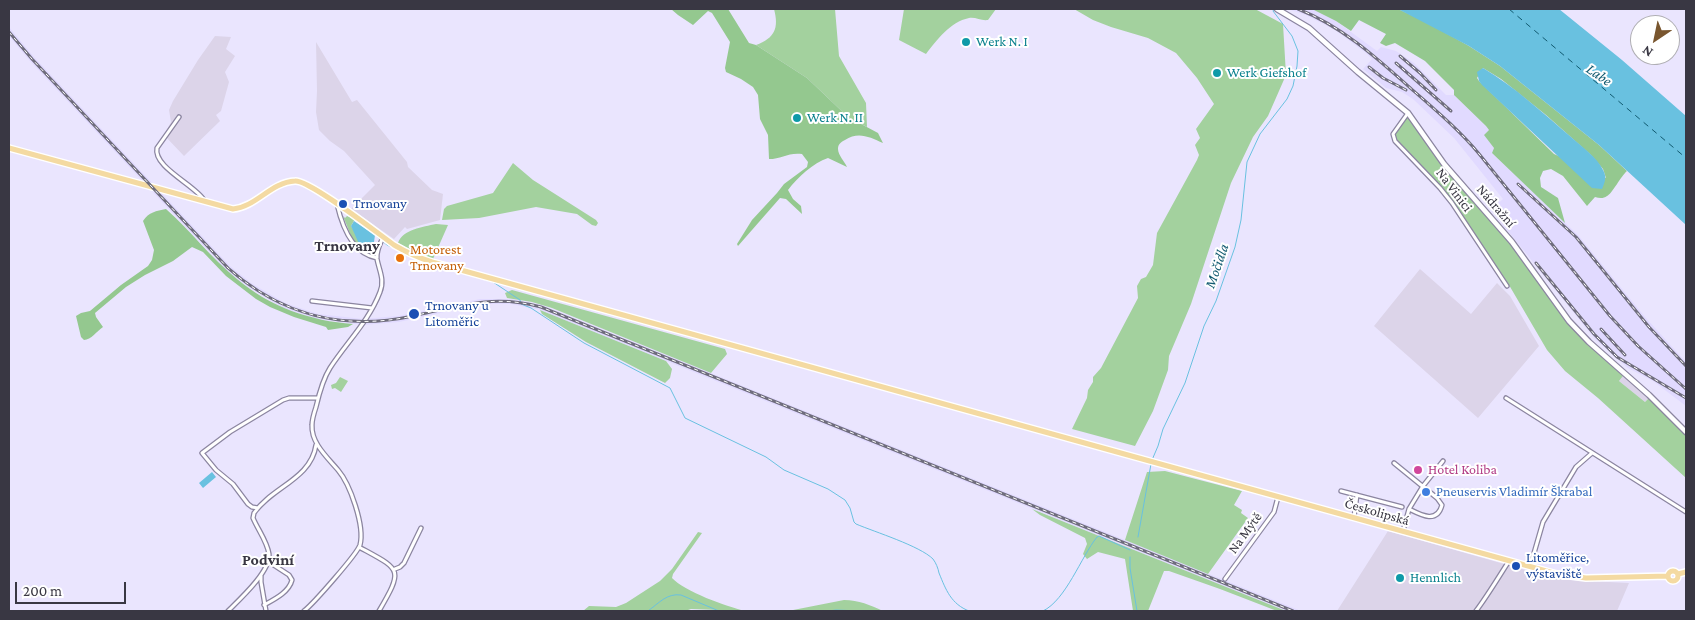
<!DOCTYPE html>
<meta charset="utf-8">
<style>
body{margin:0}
#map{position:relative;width:1695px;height:620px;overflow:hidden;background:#eae5fe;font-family:"Crimson Pro",serif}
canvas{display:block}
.frame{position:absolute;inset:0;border:10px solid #393743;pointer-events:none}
.north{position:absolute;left:1630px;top:15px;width:50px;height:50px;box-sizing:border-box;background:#fff;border:1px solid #b0afb4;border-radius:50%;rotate:214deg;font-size:14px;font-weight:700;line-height:20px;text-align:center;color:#393743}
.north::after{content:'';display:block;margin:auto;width:18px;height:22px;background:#79562f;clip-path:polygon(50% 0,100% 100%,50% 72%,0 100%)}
.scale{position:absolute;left:15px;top:582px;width:111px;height:22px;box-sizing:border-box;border:2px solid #393743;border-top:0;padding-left:6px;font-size:15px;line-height:18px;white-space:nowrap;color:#393743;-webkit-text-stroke:4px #fff;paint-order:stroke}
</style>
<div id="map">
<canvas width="1695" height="620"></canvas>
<div class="frame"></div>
<div class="north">N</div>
<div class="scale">200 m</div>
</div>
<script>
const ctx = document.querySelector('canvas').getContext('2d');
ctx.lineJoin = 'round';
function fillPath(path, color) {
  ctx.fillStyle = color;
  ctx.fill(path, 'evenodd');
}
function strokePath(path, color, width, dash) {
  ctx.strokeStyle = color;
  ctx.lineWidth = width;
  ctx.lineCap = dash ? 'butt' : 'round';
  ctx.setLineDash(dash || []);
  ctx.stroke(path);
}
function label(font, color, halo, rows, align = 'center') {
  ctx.font = font + ' "Crimson Pro",serif';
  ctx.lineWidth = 4;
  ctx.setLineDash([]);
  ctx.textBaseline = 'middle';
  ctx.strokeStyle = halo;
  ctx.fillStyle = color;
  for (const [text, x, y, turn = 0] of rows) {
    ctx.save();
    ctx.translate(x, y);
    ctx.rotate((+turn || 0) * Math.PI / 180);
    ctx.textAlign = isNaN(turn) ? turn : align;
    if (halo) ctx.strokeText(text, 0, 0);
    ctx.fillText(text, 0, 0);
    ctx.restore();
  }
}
const industrial = new Path2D(`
 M215 36 231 37 226 49 235 56 225 72 229 82 221 111 216 115 220 121 184 156 164 135 171 122 169 110 173 101 198 60Z
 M316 42 352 102 357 100 407 162 408 167 432 190 443 194 440 220 407 229 405 227 394 239 351 209 375 185 344 151 330 141 319 130 316 112 317 91Z
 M1420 269 1471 314 1497 283 1510 296 1539 346 1478 418 1374 326Z
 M1623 376 1649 398 1645 402 1619 381Z
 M1388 531 1536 573 1569 580 1629 583 1617 611H1337Z`);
const built = new Path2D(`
 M1288 9H1312L1336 21 1377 51 1381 47 1396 51 1414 63 1446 95H1454L1486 126 1489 130 1485 135 1494 148 1492 153 1578 235 1645 317 1686 362V406L1653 381 1628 368 1595 339 1491 210 1503 199 1454 138 1413 99 1402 92 1386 88 1363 69 1372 59 1366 53 1335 30 1306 15Z
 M9 27 34 57 230 266 251 283 285 303 318 314 363 319 398 316 480 299H512L542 305 1301 611H1286L540 310 511 304H481L399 322 363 325 317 319 283 308 248 287 226 270 30 61 9 36Z`);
const green = new Path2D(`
 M774 9H835L839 56 866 103 867 127 848 117 807 78 756 45C775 38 779 28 774 9Z
 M904 9H996L988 20C981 21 976 17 969 18 950 22 937 40 926 54L899 40Z
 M1074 9H1255L1283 24 1286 75 1268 116 1253 137 1231 183 1191 304 1169 356 1168 370 1153 411 1135 446 1072 429 1087 398 1088 390 1093 382V377L1101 368 1138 298 1137 286 1141 279 1146 277 1153 265 1157 233 1197 160 1199 155 1195 145 1200 138 1196 129 1214 104 1197 78 1176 53 1148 38 1111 27 1093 20Z
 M1408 116 1443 165 1510 243 1567 323 1588 344 1623 376 1619 381 1645 402 1649 398 1686 435V478L1598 398 1565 371 1547 350 1509 285 1453 202 1442 187 1397 140 1395 135Z
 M513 163 533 180 596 220 598 223 596 226 592 225 577 214 536 207 479 218 442 220 444 209 447 206 493 193Z
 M343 216 345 218 347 216 355 219 351 226 363 245 373 248 376 243V251L374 254 370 255 353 241Z
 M436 224 448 225 433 259 417 253 398 243C403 229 423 227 436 224Z
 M512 290 725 349 727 354 711 373 552 308 532 302 507 298 505 293Z
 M540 310 666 361 672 369 670 378 665 383 586 342 542 314Z
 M340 377 348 381 341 392 335 388 332 389 331 385 336 383Z
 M1165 471 1242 491 1234 505 1242 510 1241 513 1248 518 1208 574 1125 540 1147 472Z
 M1032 509 1286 611H1277L1220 589 1169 571H1164L1148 611H1133L1125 559 1098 552 1087 559 1083 554 1087 544 1085 538 1040 515Z
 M698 532 702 533 673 574 672 578C685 592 726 606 745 611L691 609 685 611H583L589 606 616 607 626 603 660 581 672 569Z
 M844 600C859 600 870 605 883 611H788Z`);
const forest = new Path2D(`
 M671 9H728L749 43 756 45 807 78 848 117 878 133 883 143C870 137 858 131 845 140 841 142 838 144 838 149 838 155 845 162 847 167L828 158C813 163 798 177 788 190L793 199 801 206 802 214 786 199 780 198 738 246 737 244 752 220 777 193 784 184 807 167 808 162 802 154C789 152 781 159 769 159L768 135 760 119 758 95 753 87 741 79 726 72 725 68 730 42 712 13 708 11 693 25 678 15Z
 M1312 9H1398L1426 22 1469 46 1500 66 1599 145 1627 171C1621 176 1612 194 1607 196 1603 199 1599 198 1595 197L1587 206 1563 176 1551 169 1543 171 1540 178 1541 187 1558 198 1565 223 1492 153 1494 148 1484 135 1489 130 1486 126 1454 95V90L1425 61 1395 43 1386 46 1380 43 1386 34 1359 20 1351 31 1336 21ZM1483 68 1501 79 1546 115 1591 155 1603 169 1606 178 1554 154 1479 81 1477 78Z
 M166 209C191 231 211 258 237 279 270 307 311 321 353 324L348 327 328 330 326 327 294 317 270 307 256 299 226 276 203 252 192 247 173 261 145 275 126 287 95 313 96 317 103 327C97 331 91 340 84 340L81 337 76 316 81 313 90 311 121 285 148 266 152 260 154 250 143 221C149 212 156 211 166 209Z`);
const water = new Path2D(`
 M1398 9H1559L1622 60 1686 116V225L1599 145 1500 66 1469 46Z
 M1483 68C1515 87 1543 113 1571 137 1582 147 1597 157 1603 170 1607 177 1605 182 1602 189L1592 188 1482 85 1479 81 1477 72Z
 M354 221 375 235 373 249 360 246 351 226Z
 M212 472 216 477 203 488 199 483Z`);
const stream = new Path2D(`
 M375 235 387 245 422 261
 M467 274 493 282 520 300 521 304 531 308 584 343 670 388 685 418 766 457 784 470 828 489 845 500 850 508 854 522 856 524C875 532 920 546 933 559 936 563 938 568 939 573 946 590 951 604 969 611
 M1152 460 1158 446 1163 429 1185 383 1204 326 1216 301 1235 247 1241 220 1247 162 1260 134 1287 99 1293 86 1297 66 1298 51 1292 36 1273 11 1274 9
 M1138 537 1151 464
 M1130 557V568L1137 611
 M648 611C659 603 667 593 681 595L719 611
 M829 611 836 610 860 611
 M1043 611C1066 600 1081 557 1097 537L1099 536 1130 550`);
const ferry = new Path2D(`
 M1509 9 1686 158`);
const minor = new Path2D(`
 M1408 113 1393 134 1395 141 1440 188 1452 203 1507 286
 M179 117 157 148C153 167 195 185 204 200
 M337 204C342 226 352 254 377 258
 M312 301 372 308
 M1506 398 1686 512
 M1394 463 1437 498 1442 505C1437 524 1421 515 1409 509
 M1341 491 1402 507
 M258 508 252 507 248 504 233 484 216 470 202 453 230 432 283 400 289 398H318
 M1354 517 1357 495
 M1403 531 1409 509 1423 486 1443 461
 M359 547C401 570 404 568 379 611
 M1530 567 1543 522 1576 467 1592 453
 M395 569 400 567 404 563 421 528
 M261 575V582L266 611
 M1225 579 1274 512 1278 497
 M264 605C275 599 289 592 292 580L289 575 269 562
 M228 611C239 600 271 571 269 554 267 541 258 530 253 518L254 513C272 487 311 479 316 445
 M304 611C314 603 357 554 360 545 365 526 350 484 338 470 327 457 311 443 312 425 312 419 314 413 316 407 319 394 323 379 330 368 347 342 369 321 380 292 385 280 379 270 377 259 376 251 380 244 383 237
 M1476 611C1488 595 1498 578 1509 561`);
const secondary = new Path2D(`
 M1277 9 1309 28 1358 72 1408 113 1444 164 1512 242 1569 321 1589 342 1649 395 1686 432`);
const primary = new Path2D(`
 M9 148 233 209C256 207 271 182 295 181 310 180 377 233 394 245 406 252 419 258 432 262L1557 574 1586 578 1668 576
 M1668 576a5 5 0 1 1 10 0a5 5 0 1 1-10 0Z
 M1678 574 1686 572`);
const rail = new Path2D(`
 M1298 9C1344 27 1380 61 1416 93 1439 113 1461 132 1480 155L1610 316 1638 346 1686 389
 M9 32 32 59 228 268C281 315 344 331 413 316 459 306 493 294 541 307L1293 611
 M1400 56 1420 73 1436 90
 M1396 63 1451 111
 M1369 67 1383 78 1406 90
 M1518 184 1576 237 1649 327 1686 366
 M1536 263 1594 334 1617 357 1686 398
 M1601 329 1625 355`);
const markers = [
 [966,42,5,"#0f9aa8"],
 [1217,73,5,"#0f9aa8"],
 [797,118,5,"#0f9aa8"],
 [343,204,5,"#1a4fb4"],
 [400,258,5,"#e8710a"],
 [414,314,6,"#1a4fb4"],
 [1418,470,5,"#d1479c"],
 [1426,492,5,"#3f7fe0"],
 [1516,566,5,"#1a4fb4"],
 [1400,578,5,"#0f9aa8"]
];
const cultureNames = [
 ["Werk N. I",976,42],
 ["Werk Giefshof",1227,73],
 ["Werk N. II",807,118],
 ["Hennlich",1410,578]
];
const streetNames = [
 ["Na Vinici",1454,190,53],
 ["Nádražní",1496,206,49],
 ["Českolipská",1377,512,16],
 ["Na Mýtě",1245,533,-54]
];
const transitNames = [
 ["Trnovany",353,204],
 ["Trnovany u",425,306],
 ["Litoměřic",425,322],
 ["Litoměřice,",1526,558],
 ["výstaviště",1526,574]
];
const foodNames = [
 ["Motorest",410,250],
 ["Trnovany",410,266]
];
const hotelNames = [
 ["Hotel Koliba",1428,470]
];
const shopNames = [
 ["Pneuservis Vladimír Škrabal",1436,492]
];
const waterNames = [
 ["Labe",1599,75,34],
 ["Močidla",1217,266,-71]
];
const quarterNames = [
 ["Trnovany",347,246],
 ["Podviní",268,560]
];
fillPath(industrial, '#dcd4e9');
fillPath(built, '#e1daff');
fillPath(green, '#a3d19e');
fillPath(forest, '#94c88f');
fillPath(water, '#69c1e0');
strokePath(stream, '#69c1e0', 1);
strokePath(ferry, '#115a70', 1, [6, 5]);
strokePath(minor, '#8b85a0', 5.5);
strokePath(secondary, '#8b85a0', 7);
strokePath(primary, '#fff', 8);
strokePath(minor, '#fff', 3);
strokePath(secondary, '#fff', 4.5);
strokePath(primary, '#f4daa2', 5);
strokePath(rail, '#6f6d7d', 3);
strokePath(rail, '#fff', 1, [4]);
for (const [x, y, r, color] of markers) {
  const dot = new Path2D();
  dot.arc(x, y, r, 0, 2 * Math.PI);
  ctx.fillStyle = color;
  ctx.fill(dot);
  strokePath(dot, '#fff', 2);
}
label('14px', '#0d838f', '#fff', cultureNames, 'left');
label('14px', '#393743', '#fff', streetNames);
label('14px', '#164399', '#fff', transitNames, 'left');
label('14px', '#c56008', '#fff', foodNames, 'left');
label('14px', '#b23c85', '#fff', hotelNames, 'left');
label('14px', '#366cbe', '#fff', shopNames, 'left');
label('italic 15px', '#115a70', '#fff', waterNames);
label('bold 16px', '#393743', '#fff', quarterNames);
</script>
